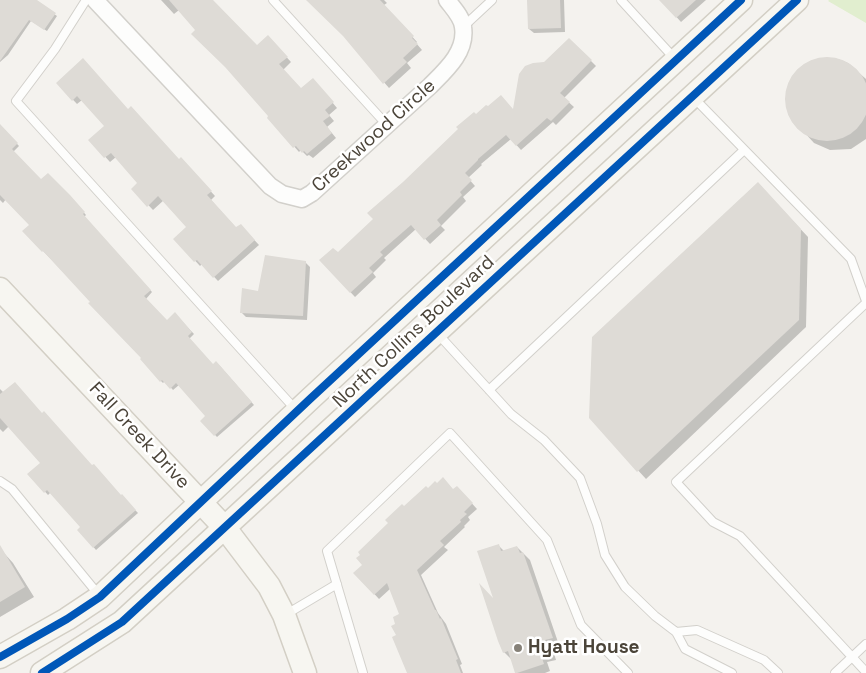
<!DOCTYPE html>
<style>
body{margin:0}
canvas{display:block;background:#f4f2ee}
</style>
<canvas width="866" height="673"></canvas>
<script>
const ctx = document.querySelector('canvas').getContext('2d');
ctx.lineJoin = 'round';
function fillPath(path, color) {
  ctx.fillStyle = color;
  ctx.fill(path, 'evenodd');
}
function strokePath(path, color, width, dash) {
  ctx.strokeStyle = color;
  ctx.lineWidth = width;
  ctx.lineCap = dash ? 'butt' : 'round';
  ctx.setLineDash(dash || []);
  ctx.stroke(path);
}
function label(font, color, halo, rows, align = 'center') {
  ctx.font = font + ' "Space Grotesk",sans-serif';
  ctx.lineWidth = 5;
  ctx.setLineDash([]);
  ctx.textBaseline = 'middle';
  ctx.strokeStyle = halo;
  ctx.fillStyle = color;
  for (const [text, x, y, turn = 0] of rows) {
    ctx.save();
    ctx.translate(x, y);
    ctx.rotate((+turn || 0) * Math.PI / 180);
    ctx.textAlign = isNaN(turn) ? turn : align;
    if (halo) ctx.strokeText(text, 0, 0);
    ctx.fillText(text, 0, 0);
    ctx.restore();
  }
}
const green = new Path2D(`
 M866 0V23L828 1 829 0Z`);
const shadow = new Path2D(`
 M0 0H34L57 16 47 31 31 21 8 55 0 62Z
 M161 0H211L257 47 268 37 291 62 283 70 301 90 317 84 337 108 329 115 334 121 327 127 336 138 313 158 309 155 307 156 301 150 299 152 269 118 270 116 179 10 174 14Z
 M307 0H384L387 3 384 5 417 42 416 43 422 50 407 63 411 68 389 88 344 36Z
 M528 0H564L565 32 534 33 529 29Z
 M661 0H706L681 22Z
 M569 39 596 66 564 98 574 107 556 125 553 122 521 150 511 139 481 164 482 165 468 178 475 186 463 197 466 201 441 226 445 230 430 244 416 229 384 258 386 260 373 273 376 277 355 297 321 261 338 254 375 219 404 183 476 115 513 111 545 64Z
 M828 58 838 59 848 63 866 79V139L851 149 830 150 814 143 792 119 787 105 789 87 793 78 801 68 817 59Z
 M57 83 128 111 179 161 181 159 215 196 211 200 237 229 245 230 259 245 218 281 202 264 200 266 175 239 188 227 164 200 153 210 133 189 139 183 116 157 110 162 90 140 106 126 82 100 77 104Z
 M2 128 19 146 13 152 41 181 72 199 86 215 84 217 152 292 146 299 167 321 175 314 194 334 189 339 213 366 219 365 254 405 217 437 202 421 207 416 179 385 173 390 165 381 163 383 161 381 143 358 92 302 24 231 30 225 6 199 3 203 0 200V131Z
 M765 191 808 237 806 327 646 479 590 418Z
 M305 262 310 267 307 320 246 317 241 312 259 293Z
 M0 389 4 393 42 415 138 513 96 550 79 530 82 527 51 492 48 495 29 474 41 463 9 426 3 432 0 429Z
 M457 487 477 509 468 517 470 520 464 526 465 527 444 547 448 550 421 575 438 613 446 624 462 664 460 665 463 673H409L397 636V625L401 615 390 589 379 599 355 573 363 565 404 508 428 489 454 490Z
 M498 545 504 551 517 547 530 560 559 645 552 647 556 660 547 662 550 671 545 673H516L512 660 504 652 496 602Z
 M4 553 13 563 34 597 0 617V555Z`);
const building = new Path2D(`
 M0 0H37L56 13 44 30 29 20 0 61Z
 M169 0H213L257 45 268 35 288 57 279 64 301 88 313 78 334 102 325 110 330 116 323 121 332 133 307 154 304 151 302 153 296 146 293 148 267 118 268 116 225 67 191 34 195 30Z
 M306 0H380L414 36 412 38 418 44 403 58 407 62 383 84 343 36Z
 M527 0H560L561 28 528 29Z
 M659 0H696L676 18Z
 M569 38 592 60 560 93 570 102 551 121 547 118 516 146 506 135 478 159V160L465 173 472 180 460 192 462 195 437 220 441 225 424 240 411 225 380 252 383 255 369 268 373 272 350 293 319 260 333 248 338 252 373 219 367 213 403 182 458 129 456 127 474 112 476 114 486 105 488 106 501 95 513 109 519 74 525 66 533 63 544 62Z
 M785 99a42 42 0 1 1 84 0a42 42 0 1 1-84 0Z
 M83 58 128 109 131 106 179 159 181 157 212 191 207 195 236 227 241 224 255 240 213 278 197 260 194 262 173 239 186 227 158 196 147 207 131 189 137 183 111 153 104 158 88 140 104 126 77 96 72 101 56 83Z
 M0 124 18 143 12 149 41 179 48 173 70 195 85 212 83 214 151 290 144 296 167 320 175 312 192 332 188 336 213 364 216 361 252 402 214 436 200 421 205 416 176 383 170 389 162 380 160 382 140 359 141 358 88 303 90 302 43 251 42 252 22 231 29 225 0 195Z
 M758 182 801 229 799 320 637 472 589 418 592 337Z
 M265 255 306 261 303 316 240 313 242 288 258 291Z
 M15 382 42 413 44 411 92 465 94 464 121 495 122 494 136 510 93 548 77 530 80 527 47 490 44 493 27 474 40 463 0 418V394Z
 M443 477 453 489 457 486 473 503 464 512 467 514 460 520 461 522 440 541 444 545 417 570 435 610H436L440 619 441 618 458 659 456 660 461 673H407L392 637 396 635 391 626 395 624 393 617 399 614 387 583 374 595 353 573 362 565 356 558 360 555 358 552 388 523 385 520 402 504 404 506 426 486 428 488 435 481 437 483Z
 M499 544 501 551 517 546 520 553 523 552 553 638 545 640 549 652 541 655 544 664 517 673H515L508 651 503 653 498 641 479 583 493 598 477 551Z
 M0 545 25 587 0 602Z`);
const lane = new Path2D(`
 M86 0 55 49 16 101 296 410
 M273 0 387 125
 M621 0 675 59
 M463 27 492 0
 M693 97 851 259 866 301
 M866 303 676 482 713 522 740 536 866 672
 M437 333 511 414 544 440 580 478 597 524 605 555 625 587 655 616 676 632 685 649 732 673
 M489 390 744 150
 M0 481 12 489 98 594
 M285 615 337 584
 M676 632 697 630 764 660 778 673
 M363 673 327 551 450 433 547 540 581 625 628 673
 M835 673 866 644`);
const street = new Path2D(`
 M95 0 270 186 282 194 302 199 312 193 430 86C445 71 467 52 463 27 462 17 453 8 447 0`);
const secondary = new Path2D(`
 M0 289 225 528 269 586 284 615 305 673
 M0 657 67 619 100 597 310 399 741 0
 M42 673 122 622 797 0`);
const cycleway = new Path2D(`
 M0 657 67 619 100 597 310 399 741 0
 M42 673 122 622 797 0`);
const markers = [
 [518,648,5,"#868178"]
];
const streetNames = [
 ["Creekwood Circle",374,136,-42],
 ["North Collins Boulevard",414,332,-43],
 ["Fall Creek Drive",139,436,47]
];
const poiNames = [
 ["Hyatt House",528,648]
];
fillPath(green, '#e1eecf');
fillPath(shadow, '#0003');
fillPath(building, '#dedbd6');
strokePath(lane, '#d2d0cb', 10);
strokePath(street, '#d2d0cb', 19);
strokePath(secondary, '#d3cfc5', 25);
strokePath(lane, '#fdfdfc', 8);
strokePath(street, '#fdfdfc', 16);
strokePath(secondary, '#f7f6f1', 22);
strokePath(cycleway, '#0057b8', 8);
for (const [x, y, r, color] of markers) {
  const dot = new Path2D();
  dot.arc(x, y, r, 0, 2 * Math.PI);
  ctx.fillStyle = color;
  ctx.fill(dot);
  strokePath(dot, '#fff', 2);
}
label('19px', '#4b4439', '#fff', streetNames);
label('bold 19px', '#4b4439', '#fff', poiNames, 'left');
</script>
